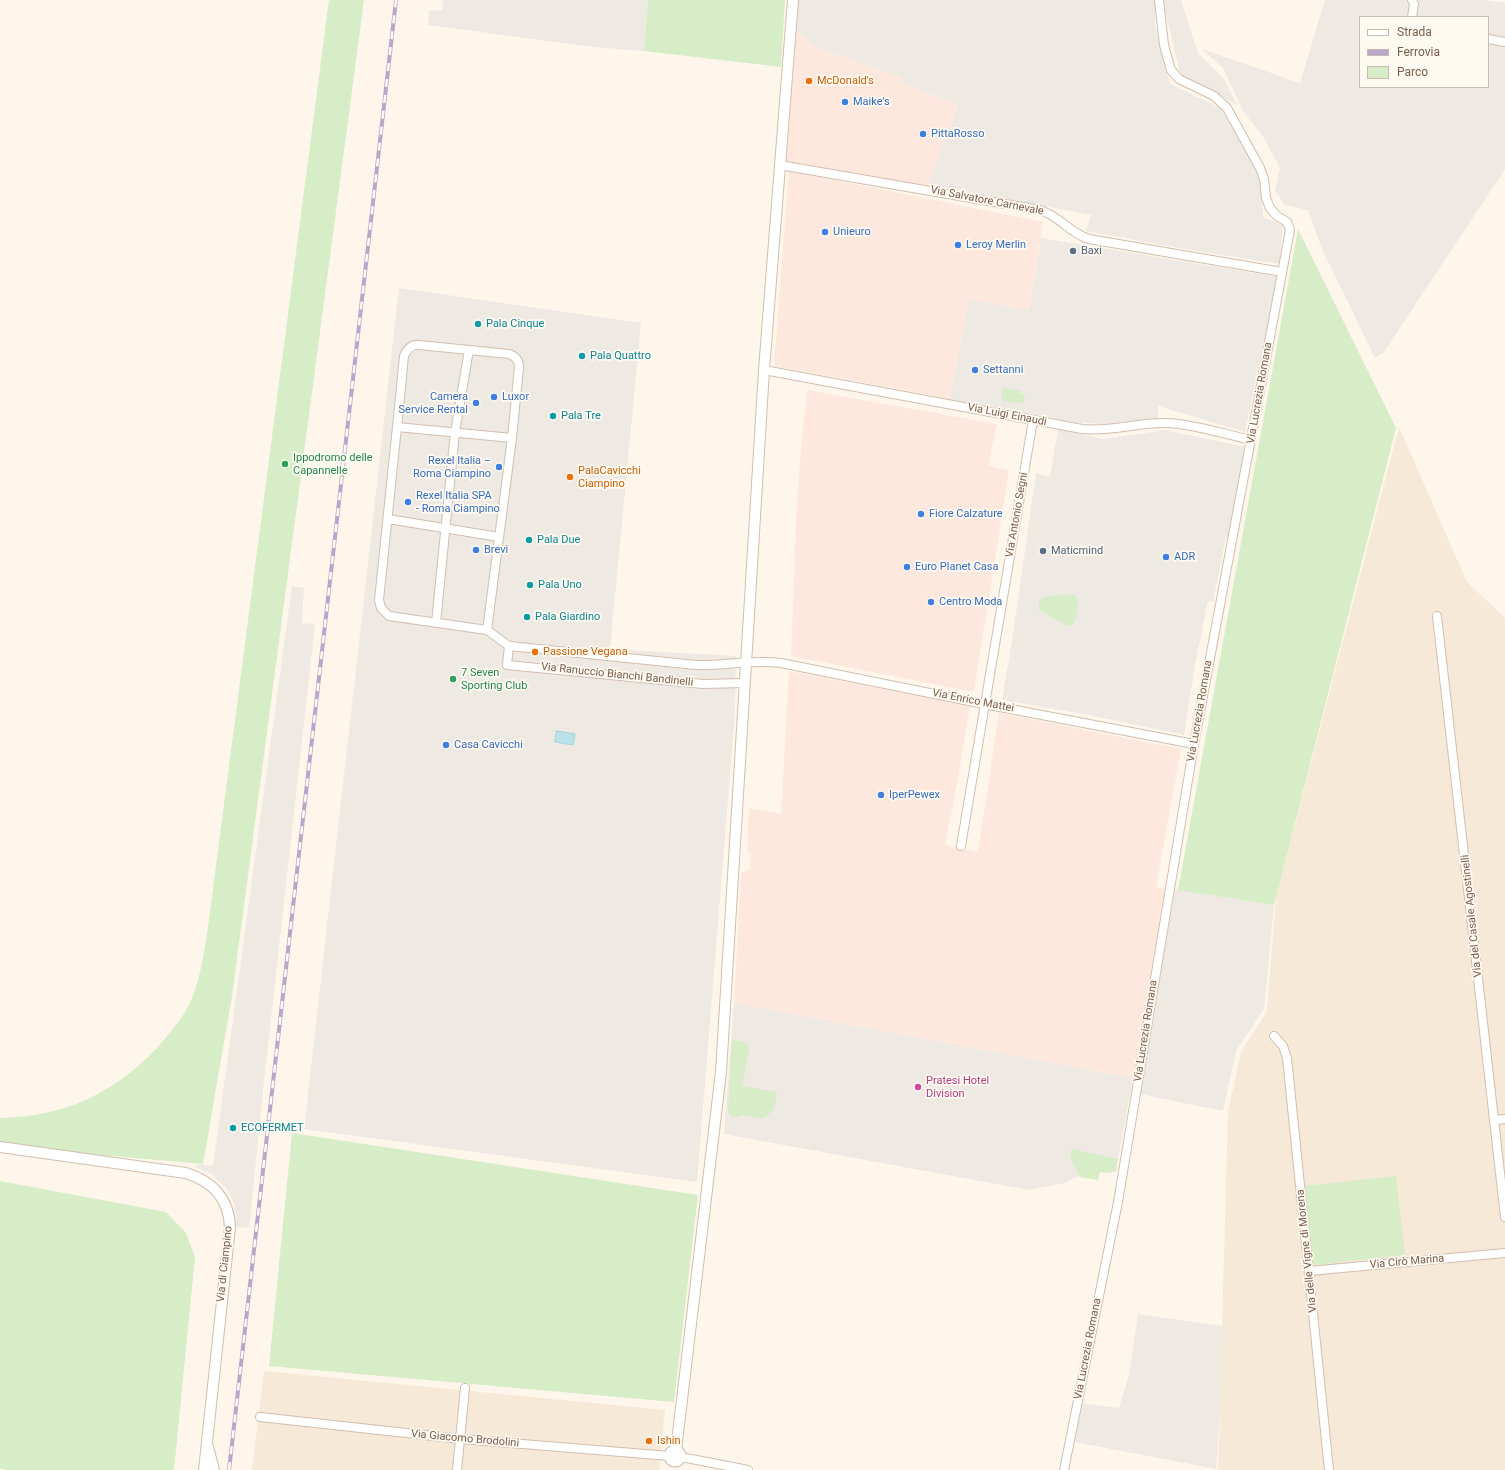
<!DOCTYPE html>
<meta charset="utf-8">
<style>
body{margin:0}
#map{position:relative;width:1505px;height:1470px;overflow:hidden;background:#fef6ea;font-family:Roboto,sans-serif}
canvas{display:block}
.legend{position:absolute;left:1359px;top:16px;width:130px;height:72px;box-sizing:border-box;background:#fffaf2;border:1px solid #cabbaf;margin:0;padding:5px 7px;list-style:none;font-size:12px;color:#7b5d4b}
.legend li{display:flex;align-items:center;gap:8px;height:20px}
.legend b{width:20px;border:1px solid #cabbaf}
</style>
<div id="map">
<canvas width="1505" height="1470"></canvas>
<ul class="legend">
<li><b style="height:5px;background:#fff"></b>Strada</li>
<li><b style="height:5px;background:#baa6ca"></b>Ferrovia</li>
<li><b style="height:11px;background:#d6edc7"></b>Parco</li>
</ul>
</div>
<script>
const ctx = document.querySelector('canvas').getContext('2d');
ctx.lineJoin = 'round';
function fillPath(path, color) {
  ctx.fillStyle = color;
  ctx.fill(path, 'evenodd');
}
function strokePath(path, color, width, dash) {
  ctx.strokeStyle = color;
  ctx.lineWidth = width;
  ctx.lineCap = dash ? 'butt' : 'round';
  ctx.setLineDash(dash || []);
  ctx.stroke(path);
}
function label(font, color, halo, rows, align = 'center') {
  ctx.font = font + ' Roboto,sans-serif';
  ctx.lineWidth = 3.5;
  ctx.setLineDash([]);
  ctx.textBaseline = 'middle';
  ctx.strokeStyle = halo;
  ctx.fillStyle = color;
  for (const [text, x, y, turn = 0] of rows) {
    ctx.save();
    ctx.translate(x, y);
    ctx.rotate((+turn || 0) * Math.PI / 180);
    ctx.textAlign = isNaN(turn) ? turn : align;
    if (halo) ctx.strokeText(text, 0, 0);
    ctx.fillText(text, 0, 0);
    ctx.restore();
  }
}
const residential = new Path2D(`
 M1399 427 1467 582 1505 618V1470H1218L1228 1112 1241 1052 1267 1011 1276 897Z
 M264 1371 665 1410 659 1470H252Z`);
const commercial = new Path2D(`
 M794 29 817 48 902 77 901 83 958 105 927 188 784 162Z
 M789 171 1043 222 1029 310 969 300 950 400 936 396 774 366Z
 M807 390 997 424 988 466 1009 471 974 692 791 656 796 521 800 460Z
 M789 671 970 706 959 774 945 845 978 852 999 713 1181 749 1156 887 1165 889 1161 926 1133 1078 734 1003 741 873 750 869 751 854 747 851 749 808 781 814Z`);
const industrial = new Path2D(`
 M443 0H648L644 51 592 47 428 25 429 11 442 10Z
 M796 0H1155V26L1170 84 1220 108 1262 176 1263 217 1283 225 1279 264 1179 248 1086 231 1091 215 928 184 958 105 901 83V77L817 48 794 29Z
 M1163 0H1181L1198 53 1224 79 1237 105 1180 74Z
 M1325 0H1485L1505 3V169L1384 352 1375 358 1322 249 1308 210 1285 205 1275 191 1280 168 1264 138 1243 111 1223 68 1202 49 1300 83ZM1360 17H1488V87H1360Z
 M1041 238 1278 277 1245 432 1158 406V418L1104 424 1069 422 950 400 969 300 1029 310Z
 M399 288 641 323 610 649 736 656 735 713 697 1182 304 1129Z
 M1058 429 1103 439 1165 430 1245 447 1231 537 1226 536 1213 602 1208 601 1194 671 1184 735 1089 715 1002 700 1013 635 1036 473 1050 477Z
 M292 586 304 588 302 623 315 624 265 1072 249 1228 236 1227 235 1209 233 1201 227 1189 213 1175 196 1167 197 1164 213 1166Z
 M1175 889 1274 905 1264 1009 1236 1051 1223 1111 1140 1094Z
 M734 1003 1133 1078 1118 1158 1064 1183 1029 1190 724 1134Z
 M1138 1314 1222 1326 1221 1393 1216 1469 1075 1442 1081 1403 1119 1408 1129 1375Z`);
const green = new Path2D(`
 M329 0H364L232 996 203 1164 100 1155 0 1143V1118C63 1117 113 1094 157 1048 170 1033 184 1017 192 998 201 976 204 951 208 927Z
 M648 0H785L781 67 644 51Z
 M1298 229 1396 428 1274 905 1178 890Z
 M1003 388 1020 391V393L1025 394 1023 404 1001 400Z
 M1073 594C1082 598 1078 620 1071 626L1066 625 1039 610V602L1043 597Z
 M732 1040 743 1041 748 1045 749 1049 742 1086 777 1092 774 1110 762 1119 742 1115 733 1118 728 1111Z
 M292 1133 698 1195 674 1402 269 1366Z
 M1072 1149 1118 1159 1116 1171 1108 1173 1100 1172 1098 1180 1080 1177 1070 1158Z
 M1396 1176 1405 1255 1313 1265 1304 1186Z
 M0 1181 166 1212 186 1233 195 1257 174 1470H6L0 1468Z`);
const water = new Path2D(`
 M557 731 575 734 573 745 555 742Z`);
const minor = new Path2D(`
 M1412 0 1414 4 1412 17
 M1488 39 1505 42
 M780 165 1040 210C1060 216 1069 233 1089 239L1282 272
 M764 370 1082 429C1111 432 1139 422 1167 423 1193 424 1225 434 1251 440
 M397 427 404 356C407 349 411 344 419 345L509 354C515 356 519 360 519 367L512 438
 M388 519 499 537
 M1437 616 1505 1217
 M436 623 455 432 469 350
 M487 630 512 438 397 427 379 600 381 608 389 616 487 630 509 646 696 665C724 666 753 659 781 663L984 704 1194 744
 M509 646 507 665 703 684 745 683
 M961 846 1033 420
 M1274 1036 1283 1046 1287 1058 1329 1470
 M1494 1120 1505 1119
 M1309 1271 1505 1253
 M260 1417 461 1439 670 1456
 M681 1457 748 1470
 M457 1470 465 1388
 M1064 1470 1118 1202 1194 744 1290 230 1287 222 1277 216 1270 208 1266 198 1264 179 1260 168 1227 108 1214 96 1179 79 1171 70 1164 45 1159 0`);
const tertiary = new Path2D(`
 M0 1147 186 1173C212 1181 229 1199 230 1227L204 1470
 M208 1447 214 1470
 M676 1450 721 1072 764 370 793 0
 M669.5 1456a5.5 5.5 0 1 1 11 0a5.5 5.5 0 1 1-11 0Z`);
const rail = new Path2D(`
 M229 1470 396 0`);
const markers = [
 [809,81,4,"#e8710a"],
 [845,102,4,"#3f7fe0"],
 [923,134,4,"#3f7fe0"],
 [825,232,4,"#3f7fe0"],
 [958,245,4,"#3f7fe0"],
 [1073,251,4,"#5c6f8a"],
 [478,324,4,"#0f9aa8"],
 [582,356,4,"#0f9aa8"],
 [975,370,4,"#3f7fe0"],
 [494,397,4,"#3f7fe0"],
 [476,403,4,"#3f7fe0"],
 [553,416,4,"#0f9aa8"],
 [285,464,4,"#2e9e5b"],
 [499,467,4,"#3f7fe0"],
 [570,477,4,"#e8710a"],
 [408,502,4,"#3f7fe0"],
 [921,514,4,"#3f7fe0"],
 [529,540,4,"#0f9aa8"],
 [476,550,4,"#3f7fe0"],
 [1043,551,4,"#5c6f8a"],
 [1166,557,4,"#3f7fe0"],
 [907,567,4,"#3f7fe0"],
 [530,585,4,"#0f9aa8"],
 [931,602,4,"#3f7fe0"],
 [527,617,4,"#0f9aa8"],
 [535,652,4,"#e8710a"],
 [453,679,4,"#2e9e5b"],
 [446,745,4,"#3f7fe0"],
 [881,795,4,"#3f7fe0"],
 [918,1087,4,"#d1479c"],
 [233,1128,4,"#0f9aa8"],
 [649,1441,4,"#e8710a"]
];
const foodNames = [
 ["McDonald's",817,81],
 ["PalaCavicchi",578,471],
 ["Ciampino",578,484],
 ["Passione Vegana",543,652],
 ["Ishin",657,1441]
];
const shopNames = [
 ["Maike's",853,102],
 ["PittaRosso",931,134],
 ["Unieuro",833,232],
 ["Leroy Merlin",966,245],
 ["Settanni",983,370],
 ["Camera",468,397,"right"],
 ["Service Rental",468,410,"right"],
 ["Luxor",502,397],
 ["Rexel Italia –",491,461,"right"],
 ["Roma Ciampino",491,474,"right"],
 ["Rexel Italia SPA",416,496],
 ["- Roma Ciampino",416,509],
 ["Fiore Calzature",929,514],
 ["Brevi",484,550],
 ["ADR",1174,557],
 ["Euro Planet Casa",915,567],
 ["Centro Moda",939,602],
 ["Casa Cavicchi",454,745],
 ["IperPewex",889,795]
];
const streetNames = [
 ["Via Salvatore Carnevale",987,201,11],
 ["Via Lucrezia Romana",1260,393,-80],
 ["Via Luigi Einaudi",1007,415,11],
 ["Via Antonio Segni",1017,515,-80],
 ["Via Ranuccio Bianchi Bandinelli",617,675,6],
 ["Via Enrico Mattei",973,701,11],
 ["Via Lucrezia Romana",1200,711,-80],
 ["Via del Casale Agostinelli",1472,916,-96],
 ["Via Lucrezia Romana",1146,1031,-81],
 ["Via delle Vigne di Morena",1307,1251,-96],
 ["Via Cirò Marina",1407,1262,-5],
 ["Via di Ciampino",225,1264,-84],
 ["Via Lucrezia Romana",1088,1349,-79],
 ["Via Giacomo Brodolini",465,1439,5]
];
const serviceNames = [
 ["Baxi",1081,251],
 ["Maticmind",1051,551]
];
const cultureNames = [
 ["Pala Cinque",486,324],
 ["Pala Quattro",590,356],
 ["Pala Tre",561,416],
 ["Pala Due",537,540],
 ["Pala Uno",538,585],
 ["Pala Giardino",535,617],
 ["ECOFERMET",241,1128]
];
const leisureNames = [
 ["Ippodromo delle",293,458],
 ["Capannelle",293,471],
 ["7 Seven",461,673],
 ["Sporting Club",461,686]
];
const hotelNames = [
 ["Pratesi Hotel",926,1081],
 ["Division",926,1094]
];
fillPath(residential, '#f6e9d8');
fillPath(commercial, '#fee8de');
fillPath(industrial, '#efe9e3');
fillPath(green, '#d6edc7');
fillPath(water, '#bce2e9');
strokePath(water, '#a2d2dc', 1);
strokePath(minor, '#d2beae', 10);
strokePath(tertiary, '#d2beae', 12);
strokePath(minor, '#fff', 8);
strokePath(tertiary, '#fff', 10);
strokePath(rail, '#baa6ca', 4);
strokePath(rail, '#fffaf2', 2.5, [8]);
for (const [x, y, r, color] of markers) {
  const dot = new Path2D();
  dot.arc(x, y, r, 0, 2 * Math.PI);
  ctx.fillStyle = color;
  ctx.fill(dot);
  strokePath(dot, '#fffaf2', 1.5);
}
label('11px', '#c56008', '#fffaf2', foodNames, 'left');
label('11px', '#366cbe', '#fffaf2', shopNames, 'left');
label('11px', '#7b5d4b', '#fffaf2', streetNames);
label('11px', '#4e5e75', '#fffaf2', serviceNames, 'left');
label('11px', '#0d838f', '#fffaf2', cultureNames, 'left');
label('11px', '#27864d', '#fffaf2', leisureNames, 'left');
label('11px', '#b23c85', '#fffaf2', hotelNames, 'left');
</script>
